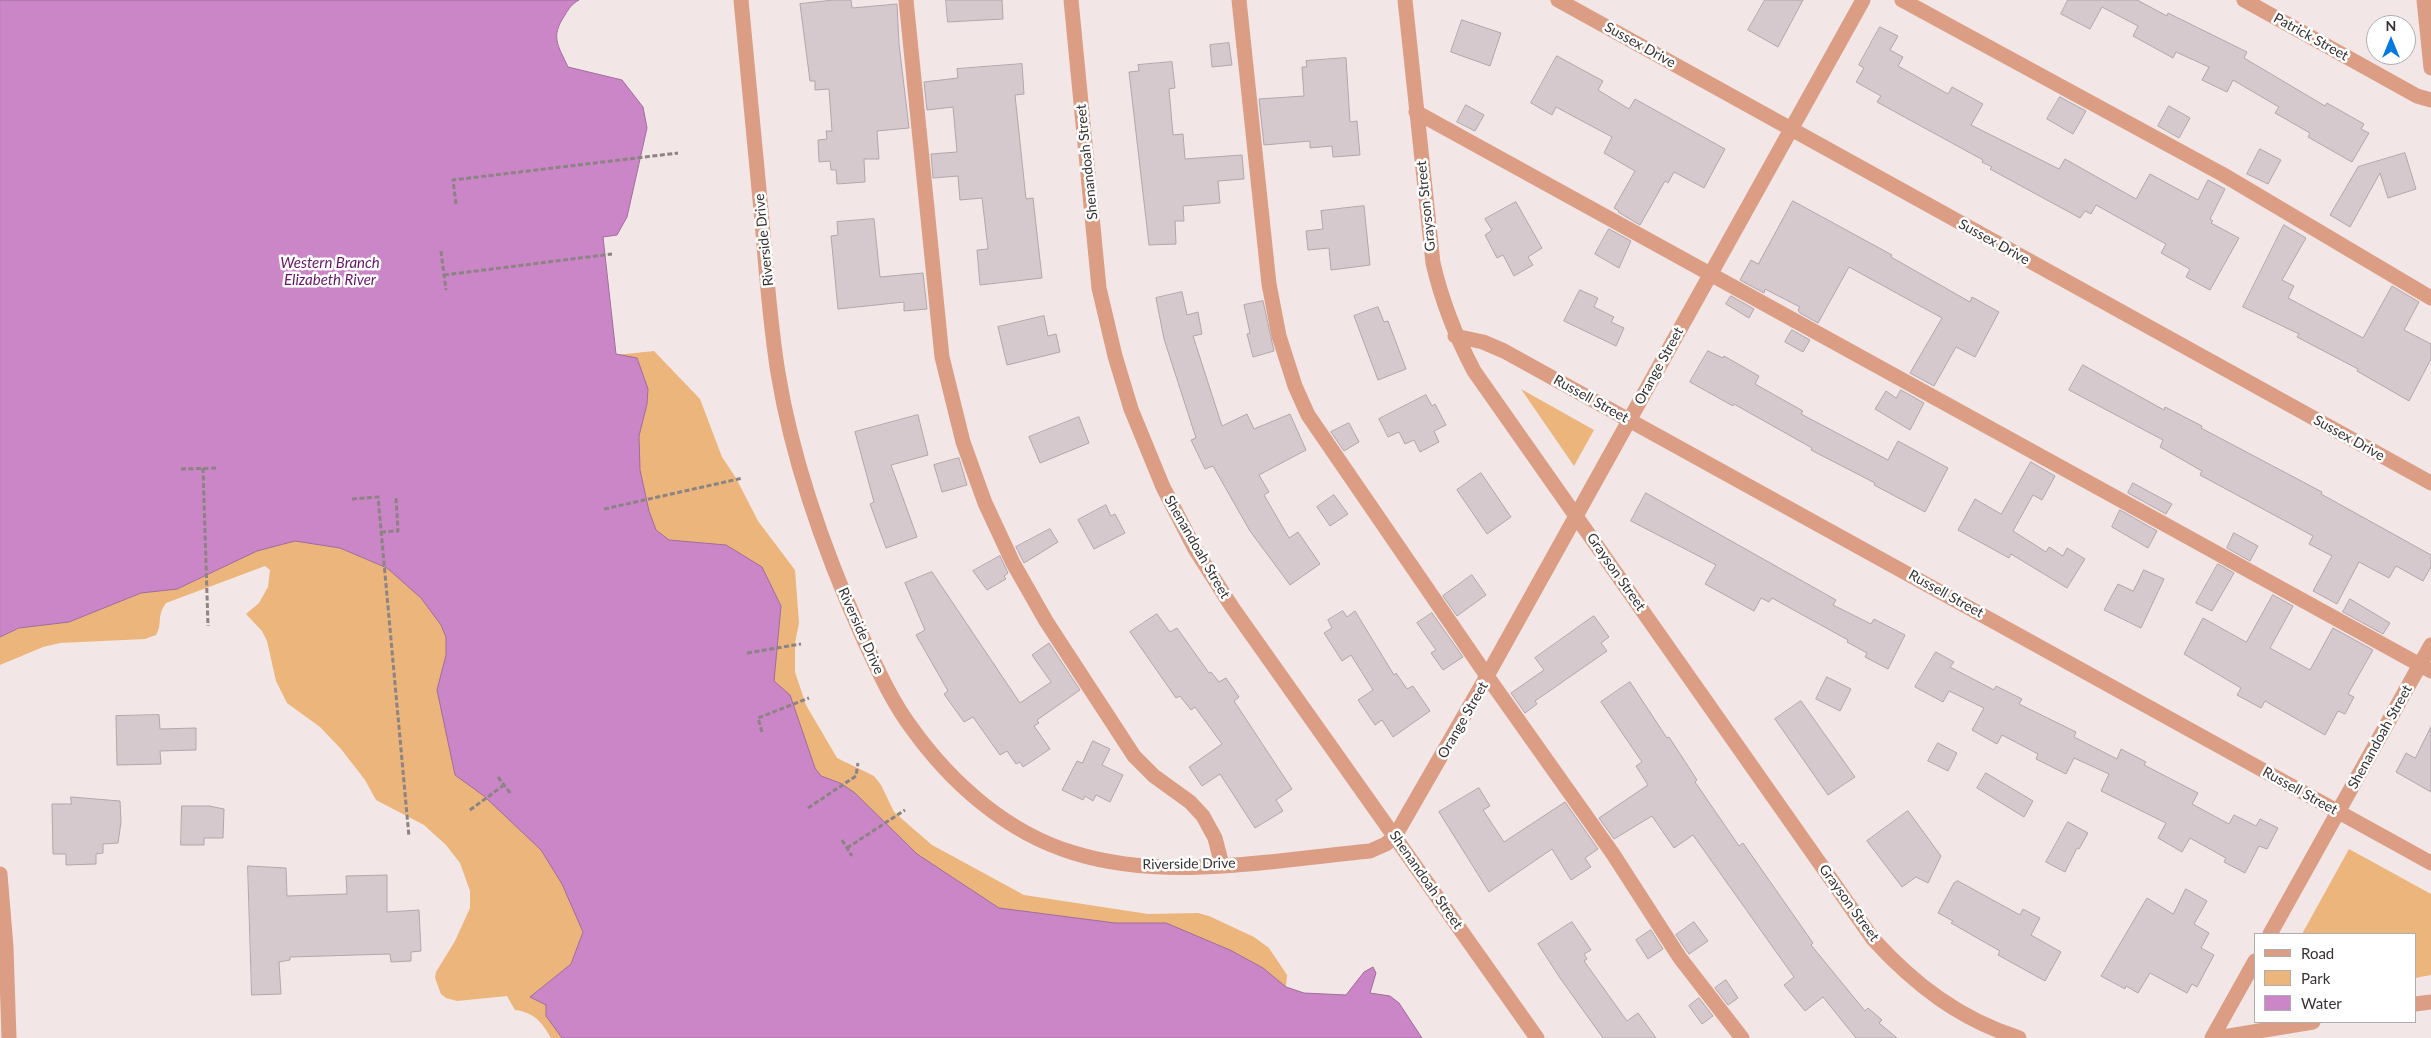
<!DOCTYPE html>
<style>
body{margin:0}
#map{position:relative;width:2431px;height:1038px;overflow:hidden;background:#f3e6e6;font-family:Lato,sans-serif}
canvas{display:block}
.legend{position:absolute;left:2254px;top:933px;width:162px;height:90px;box-sizing:border-box;background:#fff;border:1px solid #afadad;margin:0;padding:6px 9px;list-style:none;font-size:15px;color:#373232}
.legend li{display:flex;align-items:center;gap:10px;height:25px}
.legend b{width:25px;border:1px solid #afadad}
.north{position:absolute;left:2366px;top:15px;width:50px;height:50px;box-sizing:border-box;background:#fff;border:1px solid #afadad;border-radius:50%;rotate:0deg;font-size:14px;font-weight:700;line-height:20px;text-align:center;color:#373232}
.north::after{content:'';display:block;margin:auto;width:18px;height:22px;background:#0479e0;clip-path:polygon(50% 0,100% 100%,50% 72%,0 100%)}
</style>
<div id="map">
<canvas width="2431" height="1038"></canvas>
<ul class="legend">
<li><b style="height:6px;background:#db9e85"></b>Road</li>
<li><b style="height:14px;background:#ebb57c"></b>Park</li>
<li><b style="height:14px;background:#cb86c8"></b>Water</li>
</ul>
<div class="north">N</div>
</div>
<script>
const ctx = document.querySelector('canvas').getContext('2d');
ctx.lineJoin = 'round';
function fillPath(path, color) {
  ctx.fillStyle = color;
  ctx.fill(path, 'evenodd');
}
function strokePath(path, color, width, dash) {
  ctx.strokeStyle = color;
  ctx.lineWidth = width;
  ctx.lineCap = dash ? 'butt' : 'round';
  ctx.setLineDash(dash || []);
  ctx.stroke(path);
}
function label(font, color, halo, rows, align = 'center') {
  ctx.font = font + ' Lato,sans-serif';
  ctx.lineWidth = 5;
  ctx.setLineDash([]);
  ctx.textBaseline = 'middle';
  ctx.strokeStyle = halo;
  ctx.fillStyle = color;
  for (const [text, x, y, turn = 0] of rows) {
    ctx.save();
    ctx.translate(x, y);
    ctx.rotate((+turn || 0) * Math.PI / 180);
    ctx.textAlign = isNaN(turn) ? turn : align;
    if (halo) ctx.strokeText(text, 0, 0);
    ctx.fillText(text, 0, 0);
    ctx.restore();
  }
}
const green = new Path2D(`
 M654 351 700 399 722 457 736 478 758 521 795 570 799 623 795 643V672L806 705 837 758 874 776 881 785 894 812 932 845 1024 895 1148 914 1198 913 1209 916 1254 937 1269 948 1287 975 1286 987 1304 993 1346 995 1364 972 1373 967 1376 973 1370 993 1390 996 1399 1003 1422 1038H551C541 1021 535 1013 515 1010L507 996 457 1001 446 998 441 994 435 978 436 972 455 941 470 908V891L460 863 446 845 424 825 376 800 365 780 341 749 320 727 287 703 276 681 267 641 262 631 246 614 259 603 268 587 270 570 265 566 166 603C156 617 163 623 156 635L145 639 60 643 43 647 0 665V637L238 531 663 593 616 355Z
 M1521 389 1594 430 1574 466Z
 M2349 849 2431 894V975L2415 978V934H2302Z`);
const water = new Path2D(`
 M0 0H579C572 4 569 8 565 15 550 37 558 45 568 67L622 80 643 107 647 128 627 217 617 235 603 237 616 354 637 358 648 389 647 404 639 436 640 470 649 511 656 530 669 540 726 545 762 567 781 606 774 681 790 695 815 768 821 776 840 783 855 793 917 854 999 908 1115 923H1166L1230 950 1263 968 1286 987 1304 993 1346 995 1364 972 1373 967 1376 973 1370 993 1390 996 1399 1003 1422 1038H562L546 1016V1005L530 997 571 964 583 932 562 884 541 850 484 796 455 775 437 690 446 655V637L441 625 421 598 387 568 340 548 295 541 257 551 177 589 141 593 69 622 19 628 0 637Z`);
const building = new Path2D(`
 M834 0H851L852 8 897 4 899 44 909 128 877 131 879 159H864L865 182 837 184 836 170H831L830 161 819 162 818 140 827 139 826 131H832L829 89 815 90V81H810L800 4Z
 M946 0H1002L1003 19 948 22Z
 M1765 0H1803L1778 47 1748 30Z
 M2068 0H2137L2167 16 2168 13 2247 52 2244 58 2325 106 2327 103 2364 124 2361 129 2369 133 2352 162 2308 137 2310 133 2275 113 2279 107 2233 80 2227 92 2202 80 2209 67 2176 52 2173 58 2133 36 2138 26 2102 7 2090 29 2061 14Z
 M1462 20 1501 33 1490 66 1451 52Z
 M1880 27 1898 36 1890 50 1903 57 1898 66 1948 94 1952 87 1983 104 1971 125 2059 169 2065 159 2136 199 2150 174 2198 200 2208 180 2225 189 2210 219 2213 221 2211 223 2239 238 2210 290 2186 277 2190 269 2161 253 2166 244 2096 205 2091 214 2085 211 2080 218 1990 169 1992 167 1982 162 1983 160 1877 102 1881 96 1856 82 1864 68 1859 65Z
 M1229 43 1232 65 1212 67 1210 45Z
 M1557 56 1603 81 1598 90 1629 109 1635 99 1725 149 1704 188 1674 172 1668 183 1665 181 1640 225 1618 212 1619 211 1614 208 1635 171 1604 153 1612 137 1556 107 1552 115 1531 103Z
 M1346 58 1350 122 1357 121 1360 155 1333 157 1332 146 1310 148V141L1264 145 1259 99 1304 96 1302 67H1307L1306 61Z
 M1172 62 1175 88 1169 89 1173 135 1183 134 1185 159 1242 155 1244 179 1218 181 1220 203 1183 206 1184 221H1175L1176 244 1149 245 1129 72 1139 71 1138 65Z
 M1022 64 1024 94 1015 95 1026 199 1033 198 1042 278 980 285 977 250 988 249 982 198 960 200 958 176 933 178 931 154 957 152 953 107 927 110 924 82 958 78 957 69Z
 M2060 97 2086 111 2073 134 2047 119Z
 M1466 105 1484 115 1475 131 1457 122Z
 M2169 106 2190 118 2179 138 2158 126Z
 M2260 149 2281 160 2268 184 2247 174Z
 M2405 153 2416 189 2388 198 2380 173 2350 227 2330 215 2358 167Z
 M1793 201 1892 255 1891 257 1970 302 1972 297 1999 312 1975 357 1956 347 1934 386 1910 373 1942 318 1849 267 1818 323 1800 313 1798 310 1800 307 1765 289 1764 293 1740 280 1751 260 1758 264Z
 M1516 202 1542 248 1528 257 1533 265 1514 276 1503 255 1497 258 1485 235 1492 230 1485 219Z
 M1364 206 1370 265 1331 270 1329 248 1308 250 1306 231 1323 229 1321 211Z
 M874 219 880 277 923 273 927 309 904 311V302L838 309 831 236 838 235 837 222Z
 M2284 225 2306 238 2282 280 2294 286 2288 298 2363 338 2392 286 2419 302 2404 330 2431 344V359L2409 401 2357 371 2358 369 2297 337 2299 334 2243 307Z
 M1609 229 1631 241 1619 268 1595 254Z
 M1580 290 1598 298 1594 307 1614 317 1611 322 1624 328 1616 346 1564 321Z
 M1182 292 1187 315 1198 312 1202 334 1193 336 1222 426 1247 414 1254 429 1290 414 1306 450 1259 475 1269 492 1264 495 1289 538 1298 532 1320 564 1290 585 1250 531 1213 466 1205 469 1191 440 1196 438 1164 339 1156 298Z
 M1731 296 1754 309 1749 318 1726 304Z
 M1263 301 1274 351 1253 357 1247 334 1250 333 1244 305Z
 M1378 307 1384 322 1388 321 1406 369 1378 380 1354 316Z
 M1044 316 1048 336 1056 334 1060 352 1007 365 998 327Z
 M1792 330 1810 340 1803 352 1785 342Z
 M1708 351 1723 358 1724 356 1759 376 1755 384 1803 411 1801 414 1888 460 1898 441 1948 468 1925 512 1874 485 1875 483 1811 450 1812 448 1734 404 1733 406 1690 382Z
 M2083 365 2164 410 2165 407 2202 426 2201 428 2322 492 2321 494 2431 555V567L2423 581 2396 566 2389 578 2359 562 2337 604 2313 591 2332 556 2309 544 2313 536 2200 475 2202 471 2160 447 2163 440 2069 390Z
 M1901 390 1924 403 1910 430 1875 409 1886 391 1896 398Z
 M1426 395 1432 406 1435 404 1446 425 1434 431 1439 442 1420 452 1414 440 1405 444 1399 432 1388 437 1379 419Z
 M918 415 928 455 891 465 917 537 886 548 870 504 874 502 855 432Z
 M1079 417 1089 443 1040 463 1029 437Z
 M1349 423 1359 442 1344 451 1331 432Z
 M959 458 967 485 942 492 934 465Z
 M2031 462 2055 476 2042 500 2033 495 2013 531 2046 552 2049 547 2063 556 2067 548 2085 559 2067 588 2011 554 2009 558 1958 530 1975 499 2001 514Z
 M1481 473 1511 517 1487 534 1457 490Z
 M2133 483 2172 504 2166 514 2128 493Z
 M1646 493 1836 600 1833 605 1871 624 1874 619 1905 635 1888 669 1865 657 1867 653 1847 642 1848 640 1772 598 1769 602 1761 598 1754 611 1705 584 1716 565 1631 521Z
 M1334 495 1348 514 1330 526 1317 507Z
 M1106 505 1111 516 1115 514 1125 533 1094 549 1078 520Z
 M2120 510 2157 531 2148 548 2112 527Z
 M1050 529 1058 542 1024 563 1016 547Z
 M2234 533 2258 546 2250 561 2227 548Z
 M1000 556 1008 573 1004 576 1006 579 987 590 973 571Z
 M2218 564 2234 573 2212 611 2196 603Z
 M2144 570 2164 579 2141 628 2104 610 2118 584 2133 591Z
 M932 572 1020 703 1051 682 1032 655 1049 643 1080 690 1037 720 1039 723 1034 726 1050 749 1023 767 1020 762 1016 764 1007 751 1000 755 973 717 964 722 944 694 948 691 916 635 925 630 905 583Z
 M1472 575 1486 595 1457 616 1443 596Z
 M2273 595 2293 606 2270 648 2310 670 2333 628 2373 650 2348 694 2354 697 2345 714 2338 711 2325 735 2265 701 2261 708 2237 695 2241 688 2184 654 2203 618 2246 642Z
 M2350 599 2390 623 2383 634 2343 612Z
 M1343 611 1347 617 1355 611 1394 675 1396 673 1407 689 1413 686 1430 711 1393 737 1382 720 1375 725 1358 700 1373 690 1351 655 1342 661 1324 633 1332 628 1328 620Z
 M1432 613 1463 657 1443 670 1431 653 1436 650 1417 623Z
 M1157 614 1170 632 1177 628 1209 673 1211 672 1219 682 1226 678 1239 697 1234 701 1292 789 1276 800 1283 811 1255 828 1220 774 1202 786 1189 767 1222 744 1195 707 1191 710 1180 696 1176 698 1130 632Z
 M1594 616 1609 637 1601 643 1607 651 1535 701 1537 704 1525 713 1511 693 1544 670 1535 658Z
 M1936 652 1954 662 1950 667 1994 690 1996 686 2022 699 2019 704 2076 732 2074 737 2117 759 2121 749 2146 762 2144 765 2198 793 2192 804 2229 824 2234 815 2256 826 2260 819 2278 828 2267 849 2259 846 2245 873 2224 862 2226 858 2190 838 2182 852 2158 838 2166 823 2101 791 2109 774 2074 758 2066 774 2036 759 2038 754 2002 735 1997 744 1972 730 1984 708 1949 691 1943 702 1915 687Z
 M1827 677 1851 689 1840 711 1816 699Z
 M1630 682 1667 738 1669 737 1697 780 1695 782 1739 846 1743 843 1813 943 1811 945 1865 1011 1868 1008 1882 1020 1879 1023 1897 1038H1856L1823 997 1805 1011 1784 985 1794 977 1693 835 1674 848 1652 816 1614 839 1599 818 1648 785 1636 766 1642 762 1601 702Z
 M1801 701 1855 777 1828 795 1775 719Z
 M159 715 160 729 196 728V750L160 751 161 764 117 765 116 716Z
 M2431 727V792L2396 772 2406 753 2415 758Z
 M1093 741 1110 749 1102 765 1123 775 1110 802 1096 795 1093 801 1085 796 1083 800 1062 790 1077 761 1082 763Z
 M1938 743 1957 753 1948 771 1928 761Z
 M1986 773 2033 801 2024 817 1977 788Z
 M1479 788 1490 806 1483 810 1504 842 1565 802 1598 849 1585 858 1591 867 1571 880 1552 849 1489 892 1439 812Z
 M71 797 120 801 121 822 118 843 103 844V853L96 854V864L66 865V854H53L52 804H71Z
 M182 806H209L224 809 223 838H204V845H181Z
 M1908 811 1941 856 1928 883 1916 877 1902 887 1867 841Z
 M2068 822 2088 833 2079 849 2077 848 2065 872 2046 862Z
 M248 866 286 868 287 896 347 894 346 876 387 875V912L419 910 421 951 411 952V961L391 962 390 954 290 957V960L279 962 281 994 252 995Z
 M1958 881 2020 915 2023 909 2040 918 2031 935 2061 952 2045 981 1998 955 2000 951 1951 923 1953 921 1938 913 1954 883Z
 M2186 889 2207 901 2194 924 2209 933 2201 948 2214 955 2197 987 2192 984 2187 993 2150 973 2138 993 2126 986 2125 989 2101 976 2147 898 2173 914Z
 M1572 922 1591 950 1584 954 1587 959 1584 961 1627 1021 1638 1013 1656 1038H1603L1560 978 1538 944Z
 M1694 922 1708 941 1689 954 1676 935Z
 M1651 930 1663 949 1648 959 1636 940Z
 M1726 980 1738 998 1728 1005 1715 988Z
 M1699 998 1713 1016 1702 1024 1689 1006Z`);
const path = new Path2D(`
 M456 204 453 180 678 153
 M441 251 446 290
 M444 275 612 254
 M203 468 208 626
 M181 469 218 468
 M352 499 378 497 409 837
 M604 509 743 478
 M381 532 398 531 396 497
 M747 653 801 644
 M762 732 758 718 809 698
 M498 777 511 794
 M808 808 856 776 858 763
 M470 810 504 785
 M842 840 852 856
 M847 848 905 810`);
const minor = new Path2D(`
 M741 0C748 74 755 147 762 221 766 271 770 323 778 373 793 464 825 553 863 638 877 668 891 700 911 727 951 783 1007 833 1074 853 1168 882 1273 860 1370 851L1386 844 1395 836 1487 676 1863 0
 M906 0 942 357 963 442 985 503 1013 563 1046 621 1134 756 1154 776 1190 802 1203 816 1215 838 1222 865
 M1071 0 1099 288 1115 356 1131 409 1163 487 1195 549 1232 607 1537 1038
 M1239 0 1269 284 1279 336 1295 386 1308 415 1487 676 1613 854 1680 958 1742 1038
 M1405 0 1433 263C1442 302 1455 335 1474 371L1873 939C1914 984 1959 1019 2019 1038
 M1558 0 2431 483
 M1902 0 2222 174 2431 298
 M2244 0 2417 96 2431 100
 M2424 0 2431 68
 M1416 112 2431 671
 M1455 336 1483 342 1504 351 2431 863
 M0 874 6 947 9 1038
 M2270 934 2431 645
 M2415 1004 2431 1002
 M2212 1038 2255 961
 M2217 1038 2313 1022`);
const streetNames = [
 ["Patrick Street",2311,37,29],
 ["Sussex Drive",1640,45,29],
 ["Shenandoah Street",1087,162,-96],
 ["Grayson Street",1426,206,-96],
 ["Riverside Drive",764,240,-96],
 ["Sussex Drive",1994,242,29],
 ["Orange Street",1659,366,-61],
 ["Russell Street",1591,399,29],
 ["Sussex Drive",2349,438,29],
 ["Shenandoah Street",1197,547,60],
 ["Grayson Street",1616,572,55],
 ["Russell Street",1946,594,29],
 ["Riverside Drive",861,631,66],
 ["Orange Street",1463,720,-60],
 ["Shenandoah Street",2380,737,-61],
 ["Russell Street",2300,791,29],
 ["Riverside Drive",1189,864,-1],
 ["Shenandoah Street",1426,880,55],
 ["Grayson Street",1849,903,54]
];
const waterNames = [
 ["Western Branch",330,263],
 ["Elizabeth River",330,280]
];
fillPath(green, '#ebb57c');
fillPath(water, '#cb86c8');
strokePath(water, '#9f6d9b', 1);
fillPath(building, '#d5c9ce');
strokePath(building, '#b1a6aa', 1);
strokePath(path, '#8c8383', 3, [5, 2.5]);
strokePath(minor, '#db9e85', 15);
label('14px', '#373232', '#fff', streetNames);
label('italic 15px', '#681568', '#fff', waterNames);
</script>
